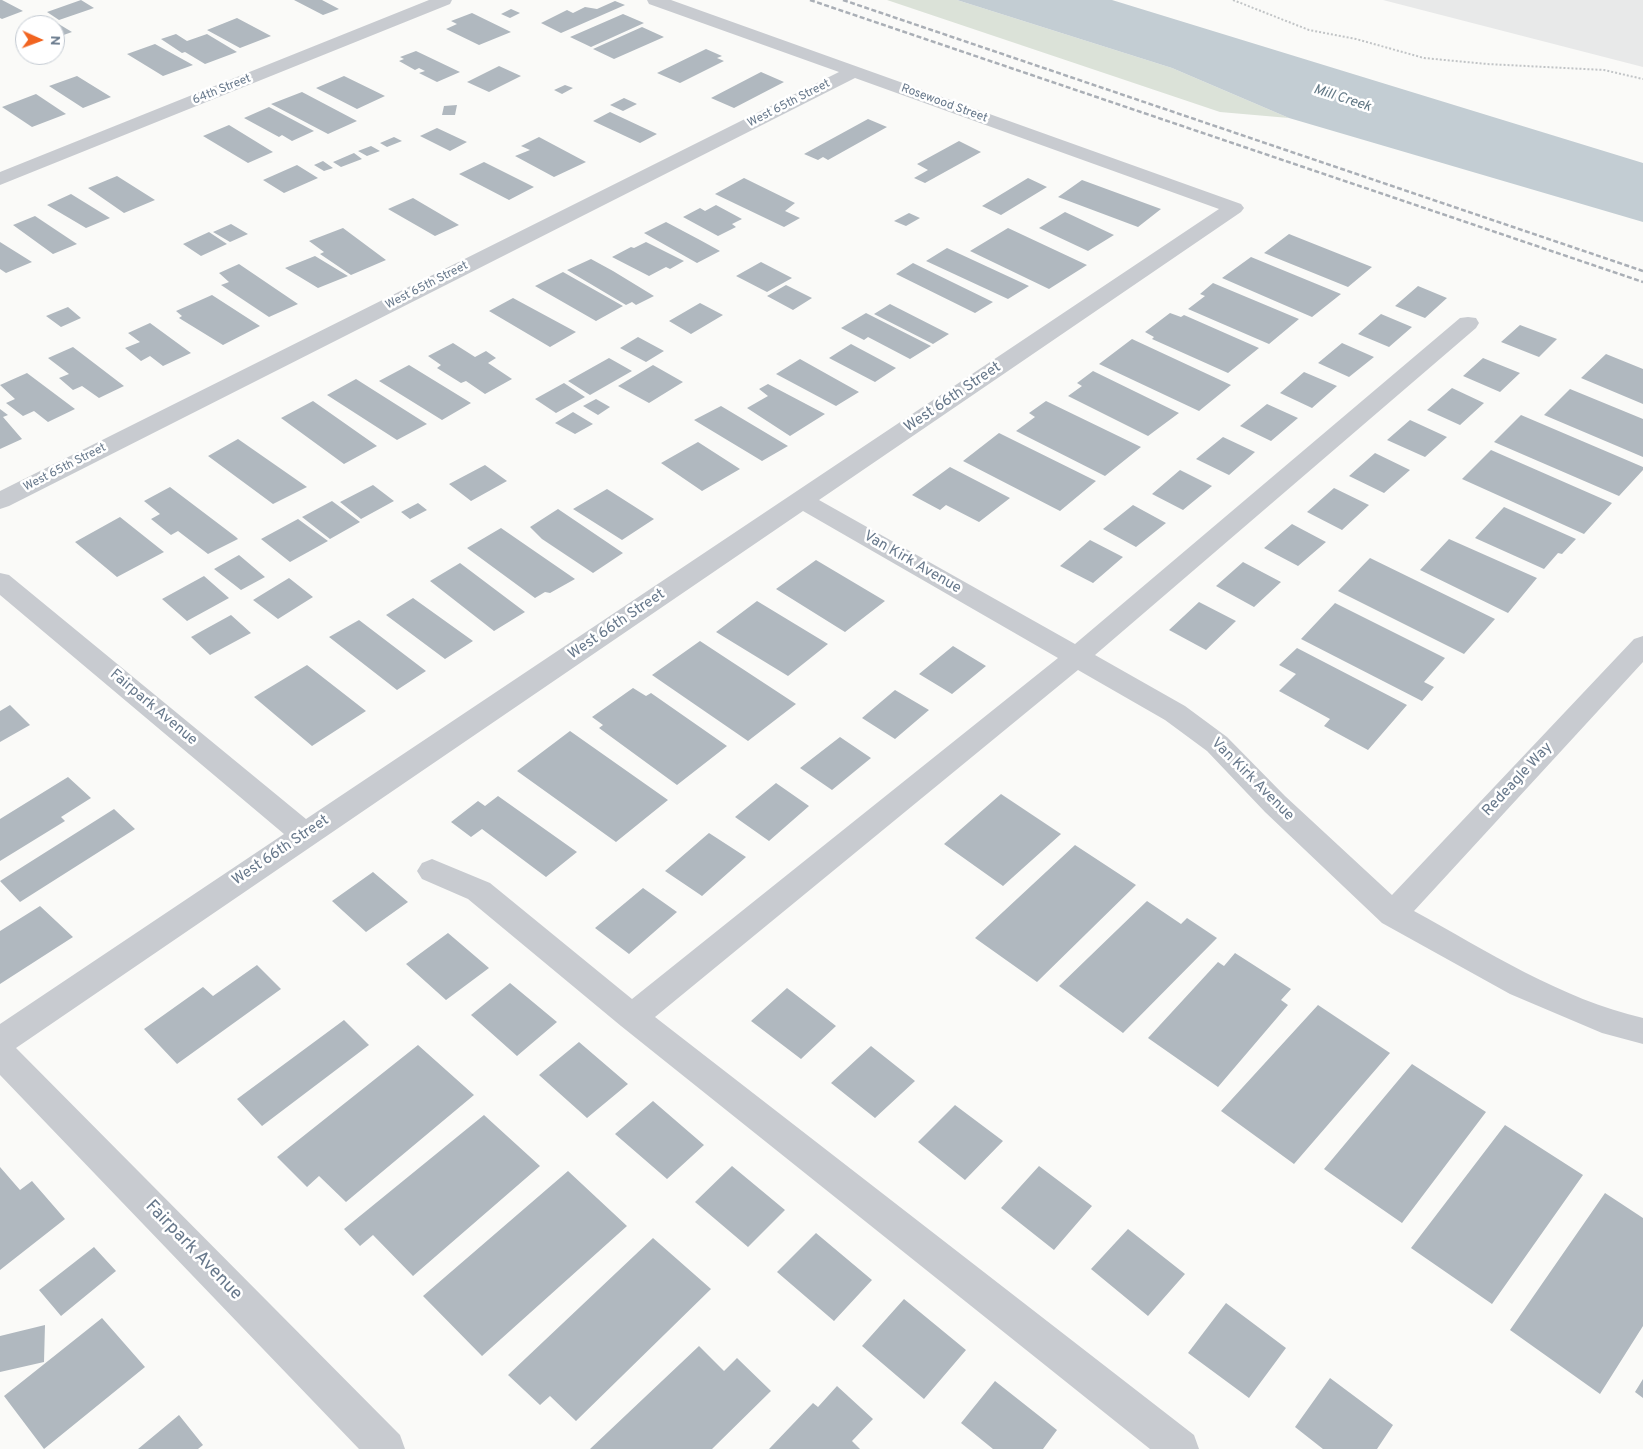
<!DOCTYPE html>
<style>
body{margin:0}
#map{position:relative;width:1643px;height:1449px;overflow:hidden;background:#fafaf8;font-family:Overpass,sans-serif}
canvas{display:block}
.north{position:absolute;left:15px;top:15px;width:50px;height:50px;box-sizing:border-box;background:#fff;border:1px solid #c2c9d1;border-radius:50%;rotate:92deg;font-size:14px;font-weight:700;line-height:20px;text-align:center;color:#67788b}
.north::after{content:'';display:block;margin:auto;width:18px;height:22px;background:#f16420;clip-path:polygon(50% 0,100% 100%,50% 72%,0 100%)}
</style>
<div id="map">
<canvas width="1643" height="1449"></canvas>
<div class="north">N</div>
</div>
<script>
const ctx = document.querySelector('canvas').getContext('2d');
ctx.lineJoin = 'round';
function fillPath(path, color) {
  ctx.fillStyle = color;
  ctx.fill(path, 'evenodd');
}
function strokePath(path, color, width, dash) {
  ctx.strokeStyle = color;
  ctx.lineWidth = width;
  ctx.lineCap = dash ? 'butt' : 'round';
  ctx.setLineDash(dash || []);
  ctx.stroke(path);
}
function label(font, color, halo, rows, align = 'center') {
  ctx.font = font + ' Overpass,sans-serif';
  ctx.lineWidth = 5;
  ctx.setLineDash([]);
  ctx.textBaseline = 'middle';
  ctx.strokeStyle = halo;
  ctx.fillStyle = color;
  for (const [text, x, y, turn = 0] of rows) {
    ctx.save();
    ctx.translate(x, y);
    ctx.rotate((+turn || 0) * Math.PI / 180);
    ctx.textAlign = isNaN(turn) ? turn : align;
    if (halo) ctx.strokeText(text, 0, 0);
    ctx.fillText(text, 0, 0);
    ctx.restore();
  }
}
const built = new Path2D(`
 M1383 0H1643V67Z`);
const green = new Path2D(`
 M887 0H957L1172 68 1289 118 1220 112Z`);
const water = new Path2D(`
 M957 0H1112L1643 163V222L1289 118 1172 68Z`);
const building = new Path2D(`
 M0 0H2L23 11 2 19 0 18Z
 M81 0 94 8 59 20 47 12Z
 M294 0H322L339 9 323 15Z
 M615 1 625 5 561 33 541 23 567 10 573 13 585 7 597 9Z
 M511 9 520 13 510 18 501 14Z
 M472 13 511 32 479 45 446 29 457 24 451 21Z
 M623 14 644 23 591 47 570 37Z
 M237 18 271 36 240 48 207 30Z
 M57 23 72 32 55 38V24Z
 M642 27 664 37 614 59 593 49Z
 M176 34 187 41 207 34 237 52 205 64 185 52 182 53 161 39Z
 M155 44 193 65 163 76 127 54Z
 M706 49 722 56 717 58 724 61 680 83 657 73Z
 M416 51 460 72 437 82 419 73 425 71 419 68 415 70 399 61 404 59 400 57Z
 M25 54V55H56L35 63 22 55Z
 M499 66 521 76 489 92 467 82Z
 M761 72 784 82 734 108 711 98Z
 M77 76 111 97 83 108 49 86Z
 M344 76 385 96 357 109 316 88Z
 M565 85 573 88 562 94 554 90Z
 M302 92 357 121 328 134 271 104Z
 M36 94 66 114 32 127 2 107Z
 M624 98 637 104 623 111 610 105Z
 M457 105 455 115H442L444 106Z
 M269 107 314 131 292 141 282 135 279 137 244 118Z
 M610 112 657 134 640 143 593 121Z
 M868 119 887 127 828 160 823 157 818 160 804 154Z
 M229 125 273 152 248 163 203 136Z
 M437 128 467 142 450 151 420 136Z
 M394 137 402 141 387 147 380 143Z
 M539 137 586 162 554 177 515 156 530 150 521 146Z
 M959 141 981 152 925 183 914 178 928 170 917 164Z
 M371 146 380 151 367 156 358 151Z
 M354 153 362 159 341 167 333 162Z
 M323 161 333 168 324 171 314 165Z
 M484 162 534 187 509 200 459 174Z
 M297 165 318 178 284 193 263 180Z
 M117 176 155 200 124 213 88 188Z
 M744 178 795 203 785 211 800 218 784 227 715 194Z
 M1028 178 1047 187 1001 215 982 206Z
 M1082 180 1161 209 1138 227 1058 197Z
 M71 194 110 218 86 228 47 205Z
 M413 198 459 225 435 236 388 209Z
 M716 205 742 219 732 224 736 227 718 236 683 217 700 208 705 211Z
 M1065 212 1114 235 1088 251 1039 228Z
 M909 213 920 218 906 226 894 221Z
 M35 216 77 244 53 254 13 225Z
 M666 222 700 240 720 251 697 263 644 233Z
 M231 224 248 234 230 242 213 232Z
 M343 228 386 260 351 275 320 254 324 252 309 241Z
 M1008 228 1087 265 1049 289 970 251Z
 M209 232 227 244 201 256 183 244Z
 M1289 234 1372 267 1348 287 1264 253Z
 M0 242 32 262 6 273 0 269Z
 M646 242 684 261 670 269 666 267 649 276 612 257 631 247 634 248Z
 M947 248 1029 286 1008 299 926 261Z
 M315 256 348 276 318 288 285 268Z
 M1251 257 1341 294 1312 317 1222 278Z
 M591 259 613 271 654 296 636 305 632 302 626 305 567 270Z
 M761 262 792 278 767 292 736 276Z
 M913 263 993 302 975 313 896 274Z
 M239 264 298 304 269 317 221 285 229 282 219 273Z
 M563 272 623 306 596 321 535 286Z
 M1213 283 1299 319 1269 344 1188 309 1205 296 1200 294Z
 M786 285 812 298 793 310 767 296Z
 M1418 286 1447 298 1425 318 1395 306Z
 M212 295 260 326 223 345 179 318 182 316 176 311Z
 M513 298 576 332 550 347 489 311Z
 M700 303 723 315 691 334 669 321Z
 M890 304 949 334 933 344 874 314Z
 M68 307 81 318 61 327 46 316Z
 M866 313 931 346 910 359 868 337 864 340 841 328Z
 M1170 313 1181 317 1184 315 1259 348 1228 373 1152 339 1154 337 1145 332Z
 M1381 314 1412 327 1389 347 1358 334Z
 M150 323 191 353 163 366 150 356 141 361 125 348 140 342 128 333Z
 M1520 325 1557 339 1539 357 1501 342Z
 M638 337 664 351 646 362 620 348Z
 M1132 339 1231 385 1199 411 1099 364Z
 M453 343 475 357 486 351 496 358 488 363 512 379 485 394 466 381 461 383 437 368 441 365 428 356Z
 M1342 343 1374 357 1349 377 1318 363Z
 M851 344 896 368 875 382 829 358Z
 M73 347 124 386 99 398 82 386 73 390 59 378 69 374 48 358Z
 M1606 354 1643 369V404L1581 378Z
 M609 358 632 371 590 395 568 381Z
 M1483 358 1520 373 1500 392 1463 376Z
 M800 359 859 392 836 406 776 374Z
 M409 365 471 403 442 420 379 381Z
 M653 365 683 382 649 403 618 386Z
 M1093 371 1179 413 1148 436 1068 396 1082 386 1077 383Z
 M1304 372 1337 386 1312 408 1280 393Z
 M27 373 75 409 48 422 34 411 23 416 6 403 15 399 0 385Z
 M356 379 427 424 397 440 327 395Z
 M564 383 585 397 556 413 535 399Z
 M768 384 825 414 790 436 747 408 768 396 759 389Z
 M1452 388 1484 403 1460 425 1427 410Z
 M1570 389 1643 419V457L1544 415Z
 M596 399 610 407 598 415 583 406Z
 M313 401 377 446 344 464 281 418Z
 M1046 401 1141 447 1105 476 1016 431 1035 417 1029 413Z
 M1267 404 1298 418 1271 441 1240 426Z
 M721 406 788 446 762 461 694 420Z
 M0 409 8 415 3 417 22 439 0 449Z
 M573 412 593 424 575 434 555 423Z
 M1521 415 1643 467V470L1619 496 1494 442Z
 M1410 420 1447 437 1425 457 1387 440Z
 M999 433 1096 481 1060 511 963 461Z
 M1223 437 1255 452 1229 475 1196 459Z
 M238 439 307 487 273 504 208 456Z
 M698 442 740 469 702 491 661 463Z
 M1491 450 1612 503 1584 534 1462 479Z
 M1375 453 1410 470 1384 493 1349 476Z
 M485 465 507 481 471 501 449 484Z
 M950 467 1010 498 979 522 946 505 940 510 912 495Z
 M1180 470 1212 486 1183 510 1152 494Z
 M373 485 394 501 361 519 340 502Z
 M170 487 236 537 238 539 208 554 178 531 171 535 151 519 160 514 144 501Z
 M1334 488 1369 505 1342 530 1307 512Z
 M607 489 654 519 622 540 573 509Z
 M332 501 360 522 330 539 302 517Z
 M418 503 427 510 410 519 401 512Z
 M1133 505 1166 523 1136 547 1103 529Z
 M1504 507 1576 539 1562 554 1558 553 1544 569 1475 538Z
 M558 509 623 553 593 573 542 539 530 527Z
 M120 517 164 552 117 577 75 542Z
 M298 519 328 541 290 562 261 539Z
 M1292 524 1326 542 1298 566 1264 548Z
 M501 528 575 579 550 593 545 592 535 598 467 548Z
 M1449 539 1537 578 1508 613 1420 570Z
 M1090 540 1123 557 1093 583 1060 566Z
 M239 555 265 577 241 590 214 569Z
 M1370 558 1495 619 1464 654 1338 591Z
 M816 560 885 601 845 632 776 589Z
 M1243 562 1281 582 1254 607 1216 586Z
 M460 563 525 612 494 631 430 581Z
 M204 576 229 598 187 621 162 599Z
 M289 578 313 597 278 619 253 600Z
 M413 598 473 641 445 659 386 615Z
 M757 601 828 644 788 676 716 632Z
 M1199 602 1236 621 1206 650 1169 630Z
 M1335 603 1445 658 1424 682 1434 687 1422 701 1301 639Z
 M231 615 251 633 210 655 191 637Z
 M359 620 426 671 397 690 329 637Z
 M700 641 796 704 748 741 652 675Z
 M953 646 986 666 952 694 919 674Z
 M1297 648 1407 705 1368 750 1324 726 1330 719 1279 691 1296 674 1279 665Z
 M307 665 366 711 312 746 254 697Z
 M633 688 646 696 651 693 727 746 677 785 599 728 603 725 592 717Z
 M895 690 929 710 895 739 862 718Z
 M10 705 30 725 0 742V711Z
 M570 731 668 800 616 842 517 771Z
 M840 737 871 758 832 790 800 768Z
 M68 777 91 798 61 817 65 821 0 861V819Z
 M776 783 809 806 769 841 735 817Z
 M1001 794 1061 834 1003 886 944 844Z
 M498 796 577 852 546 877 482 829 471 837 451 822 478 801 485 806Z
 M114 809 135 829 20 902 0 881Z
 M709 833 746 857 702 896 665 871Z
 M1075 845 1136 885 1037 982 975 938Z
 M373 872 408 902 366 932 332 901Z
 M643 888 677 912 629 954 595 928Z
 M1147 901 1181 924 1187 918 1217 938 1123 1033 1059 986Z
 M40 906 73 937 0 984V931Z
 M448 933 489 968 446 1000 406 964Z
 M1235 953 1291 989 1281 1000 1288 1005 1218 1087 1148 1038 1218 962 1224 966Z
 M257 965 281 989 177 1064 144 1029 203 987 213 996Z
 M510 983 557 1022 517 1056 471 1015Z
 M787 988 836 1026 801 1059 751 1021Z
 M1318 1005 1390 1053 1294 1164 1221 1111Z
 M344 1020 369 1045 262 1126 237 1099Z
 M579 1042 628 1084 587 1118 539 1075Z
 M418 1045 474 1095 346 1202 319 1176 307 1187 277 1157Z
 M871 1046 915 1081 875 1118 831 1083Z
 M1412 1064 1486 1112 1402 1223 1324 1169Z
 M653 1101 704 1145 667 1179 615 1134Z
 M955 1105 1003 1141 965 1180 918 1142Z
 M484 1115 540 1166 413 1276 373 1235 360 1246 344 1229Z
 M1505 1125 1583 1175 1492 1304 1411 1248Z
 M732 1166 785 1210 748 1247 695 1202Z
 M1039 1166 1092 1206 1054 1250 1001 1208Z
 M0 1167 20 1190 32 1181 65 1219 0 1270Z
 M568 1171 627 1226 482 1356 423 1296Z
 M1605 1193 1643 1218V1326L1600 1394 1510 1330Z
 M1128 1229 1185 1274 1148 1316 1091 1269Z
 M816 1233 872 1280 834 1321 777 1272Z
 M653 1238 711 1289 576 1421 550 1396 540 1405 508 1375Z
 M94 1247 116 1271 61 1316 39 1290Z
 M904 1299 966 1350 924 1399 862 1346Z
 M1226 1303 1286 1348 1249 1398 1188 1353Z
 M102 1318 145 1367 44 1449 4 1396Z
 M45 1325 44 1362 0 1372V1336Z
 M699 1346 724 1371 737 1358 771 1391 712 1449H590Z
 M1330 1378 1393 1425 1377 1449H1323L1295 1427Z
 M1643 1379V1398L1635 1392Z
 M995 1381 1057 1430 1043 1449H993L961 1423Z
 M837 1386 873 1419 852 1441 860 1449H769L813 1403 818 1407Z
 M179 1415 203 1445 198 1449H138Z`);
const path = new Path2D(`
 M1233 0 1309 30 1356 39 1424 58 1487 64 1604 70 1643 79`);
const minor = new Path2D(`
 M429 0H452L450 4 0 185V172Z
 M647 0H671L1241 204 1244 208 1241 212 819 500 1075 644 1460 318 1468 317 1476 318 1479 323 1476 328 1095 655 1185 706 1227 737 1285 796 1392 895 1634 639 1643 636V662L1414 911C1487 951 1561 999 1643 1018V1044L1602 1033 1510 994 1382 923 1265 812 1207 751 1165 720 1078 670 655 1017 1194 1435 1199 1449H1150L621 1026 468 899 422 879 417 871 422 863 432 859 490 883 632 999 1058 658 803 511 16 1048 400 1435 405 1449H359L0 1075V1024L284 834 0 595V573L9 575 306 819 1219 209 855 78 9 506 0 509V491L839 72 649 4Z`);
const rail = new Path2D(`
 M810 0 1643 282
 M843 0 1643 271`);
const farStreetnames = [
 ["64th Street",222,90,-22],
 ["West 65th Street",789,104,-27],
 ["Rosewood Street",944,104,20],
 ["West 65th Street",427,286,-27],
 ["West 65th Street",65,468,-27]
];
const farWaternames = [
 ["Mill Creek",1342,99,18]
];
const streetNames = [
 ["West 66th Street",953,398,-34],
 ["Van Kirk Avenue",912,563,30],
 ["West 66th Street",617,625,-34],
 ["Fairpark Avenue",153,708,40],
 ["Van Kirk Avenue",1252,780,45],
 ["Redeagle Way",1518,780,-47],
 ["West 66th Street",281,851,-34]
];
const nearStreetnames = [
 ["Fairpark Avenue",193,1251,46]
];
fillPath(built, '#e8e9e9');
fillPath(green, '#dbe2d8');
fillPath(water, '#c3cdd3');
fillPath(building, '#b0b8bf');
strokePath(path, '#c1c4c6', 2, [2, 2]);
fillPath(minor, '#c8cbd0');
strokePath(rail, '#aaafb6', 2.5, [5, 2.5]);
label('12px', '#67788b', '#fff', farStreetnames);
label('italic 14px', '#637986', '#fff', farWaternames);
label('15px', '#67788b', '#fff', streetNames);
label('18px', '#67788b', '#fff', nearStreetnames);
</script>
